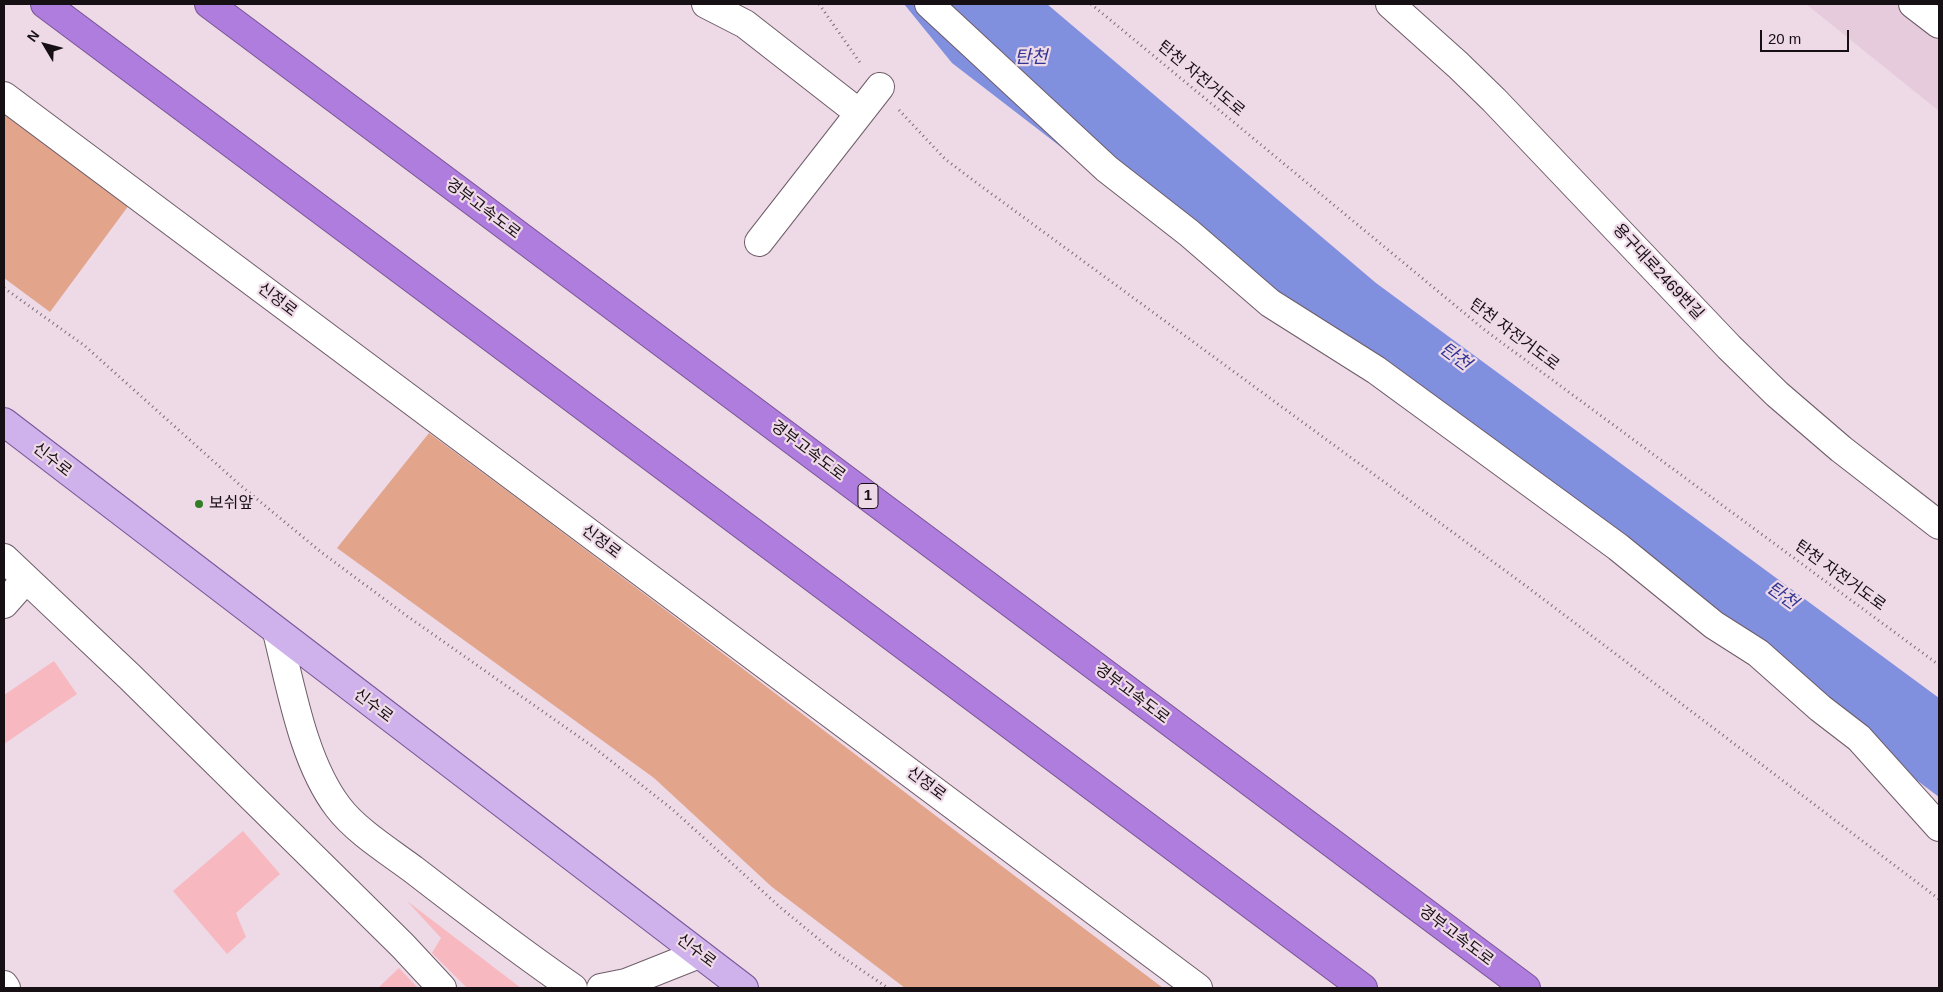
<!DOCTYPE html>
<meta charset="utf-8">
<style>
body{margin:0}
#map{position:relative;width:1943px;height:992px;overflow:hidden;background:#eed9e6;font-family:Arial,sans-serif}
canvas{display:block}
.frame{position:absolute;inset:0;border:5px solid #160f14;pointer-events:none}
.north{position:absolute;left:20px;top:20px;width:50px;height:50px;-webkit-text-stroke:4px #eed9e6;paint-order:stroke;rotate:307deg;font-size:14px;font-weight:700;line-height:20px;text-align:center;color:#160f14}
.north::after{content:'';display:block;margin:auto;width:18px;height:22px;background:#160f14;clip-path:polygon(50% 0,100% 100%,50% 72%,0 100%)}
.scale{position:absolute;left:1760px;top:30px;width:89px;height:22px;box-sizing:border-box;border:2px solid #160f14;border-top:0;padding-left:6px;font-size:15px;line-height:18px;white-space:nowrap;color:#160f14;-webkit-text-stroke:4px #eed9e6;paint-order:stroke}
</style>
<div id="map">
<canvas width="1943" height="992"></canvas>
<div class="frame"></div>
<div class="north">N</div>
<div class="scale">20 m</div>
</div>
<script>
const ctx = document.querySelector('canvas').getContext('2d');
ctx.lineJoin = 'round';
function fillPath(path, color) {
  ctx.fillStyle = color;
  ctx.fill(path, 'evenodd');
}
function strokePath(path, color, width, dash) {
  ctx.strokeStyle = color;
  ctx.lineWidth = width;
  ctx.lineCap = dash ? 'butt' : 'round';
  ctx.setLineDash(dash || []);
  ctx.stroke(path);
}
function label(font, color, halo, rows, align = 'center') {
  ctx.font = font + ' Arial,"Noto Sans KR",sans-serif';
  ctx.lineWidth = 4.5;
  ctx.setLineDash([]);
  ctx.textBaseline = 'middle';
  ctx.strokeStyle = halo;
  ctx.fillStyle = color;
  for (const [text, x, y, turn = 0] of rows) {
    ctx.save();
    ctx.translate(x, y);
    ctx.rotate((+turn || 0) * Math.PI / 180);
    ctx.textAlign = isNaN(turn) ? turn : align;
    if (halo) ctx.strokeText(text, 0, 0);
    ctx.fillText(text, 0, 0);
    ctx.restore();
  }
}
const built = new Path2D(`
 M1806 4H1939V111Z`);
const green = new Path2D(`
 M4 111 129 205 50 312 4 278Z
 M429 433C676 615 918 804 1163 988H905L772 887 654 778 337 548Z`);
const water = new Path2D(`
 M904 4H1047L1376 283 1939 698V797L1706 622 1385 395 1161 224 952 63Z`);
const building = new Path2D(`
 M54 661 77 694 4 744V695Z
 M243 831 280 874 236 913 246 937 227 954 173 891Z
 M407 901 521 988H467L432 953 441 938Z
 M399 968 418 988H378Z`);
const path = new Path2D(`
 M819 4 861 64
 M1091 4 1486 331 1939 665
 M899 110 945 159 970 178 1526 586 1939 899
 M4 288 85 346 240 485 321 552 407 616 592 746 672 809 781 908 832 950 888 988`);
const minor = new Path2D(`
 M706 4 745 24 859 113
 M929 4 1107 169 1189 233 1270 303 1376 370 1618 547 1714 625 1758 653 1820 708 1859 738 1939 827
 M1390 4 1458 65 1494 100 1729 347 1777 394 1841 449 1939 525
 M1913 4 1939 24
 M4 96 1198 988
 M759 242 880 87
 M4 558 130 677 403 946 442 988
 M4 604 26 579
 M277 632C291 687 303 761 338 807 356 831 390 852 414 870 467 911 519 951 573 988
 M4 985 6 988
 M601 988 626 983 699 954`);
const major = new Path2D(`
 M4 422 744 988`);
const highway = new Path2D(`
 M45 4 1363 988
 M209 4 1526 988`);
const markers = [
 [199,504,5,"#327e27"]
];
const shields = [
 [868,496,20]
];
const shieldNames = [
 ["1",868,496]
];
const streetNames = [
 ["탄천 자전거도로",1201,79,40],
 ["경부고속도로",483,209,37],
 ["용구대로2469번길",1658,272,47],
 ["신정로",277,300,37],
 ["탄천 자전거도로",1514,335,37],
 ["경부고속도로",808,451,37],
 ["신수로",52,460,38],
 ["신정로",601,542,37],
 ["탄천 자전거도로",1840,576,36],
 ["경부고속도로",1132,694,37],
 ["신수로",373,706,37],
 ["신정로",926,784,37],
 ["경부고속도로",1456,936,37],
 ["신수로",696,951,37]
];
const poiNames = [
 ["보쉬앞",209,504]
];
const waterNames = [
 ["탄천",1031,58],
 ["탄천",1455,357,37],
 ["탄천",1782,596,36]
];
fillPath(built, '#e6cbdc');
fillPath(green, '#e2a58b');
fillPath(water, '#818fdf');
fillPath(building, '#f7b9bf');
strokePath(minor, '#6e5d68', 30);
strokePath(major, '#795697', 30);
strokePath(highway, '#795697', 30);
strokePath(path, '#7a6c75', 3, [1, 4]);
strokePath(minor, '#fff', 28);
strokePath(major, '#cfb1eb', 28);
strokePath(highway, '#af7ddd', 28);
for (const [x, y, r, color] of markers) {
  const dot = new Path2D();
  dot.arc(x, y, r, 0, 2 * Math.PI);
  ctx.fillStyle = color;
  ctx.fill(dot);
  strokePath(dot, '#eed9e6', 2);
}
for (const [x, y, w] of shields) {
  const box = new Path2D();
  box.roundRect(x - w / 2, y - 12.5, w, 25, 4);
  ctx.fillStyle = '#eed9e6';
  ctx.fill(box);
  strokePath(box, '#160f14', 1);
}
label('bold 15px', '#160f14', null, shieldNames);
label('16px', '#160f14', '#eed9e6', streetNames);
label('16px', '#160f14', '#eed9e6', poiNames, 'left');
label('italic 18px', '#313592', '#eed9e6', waterNames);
</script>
